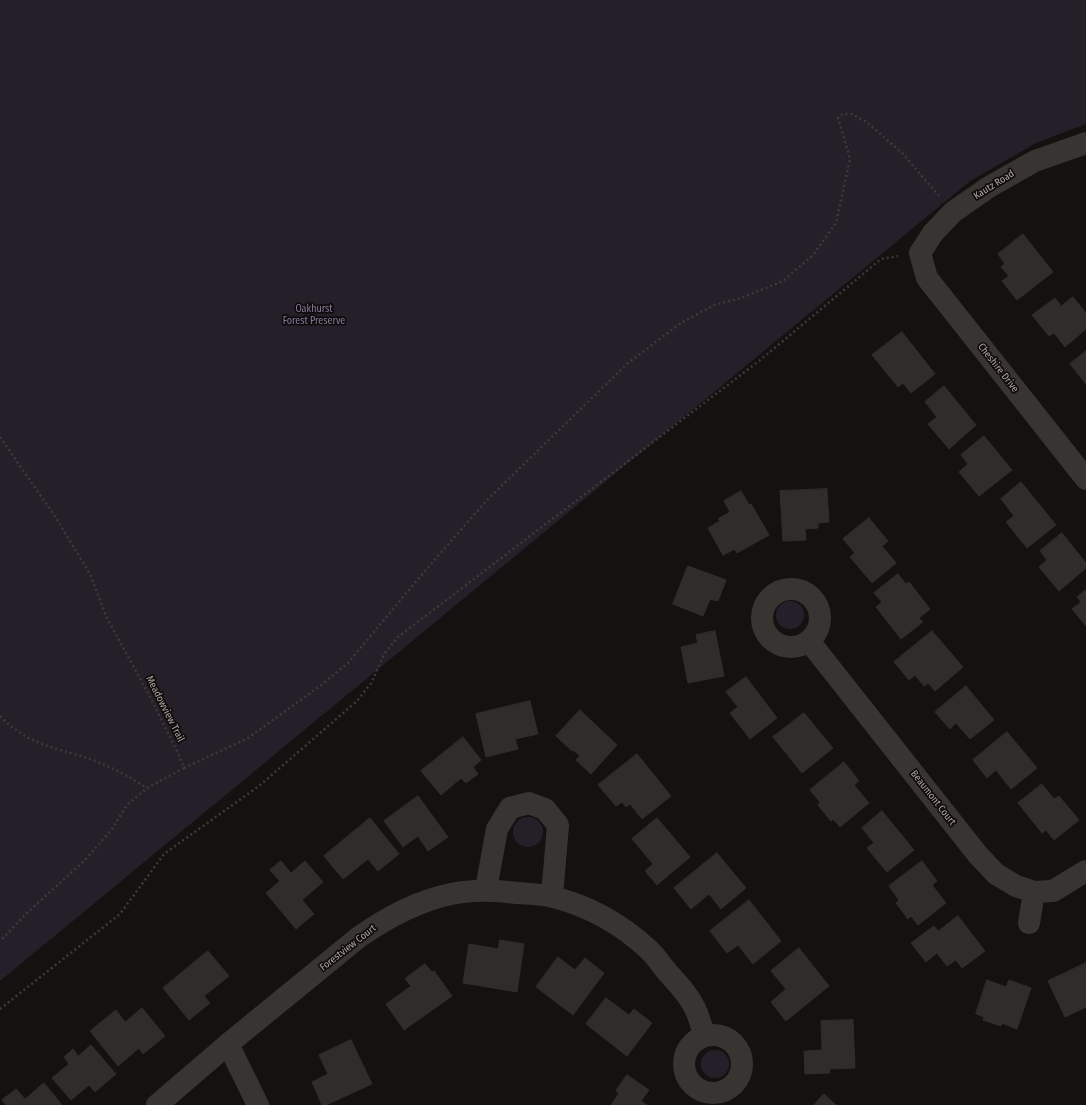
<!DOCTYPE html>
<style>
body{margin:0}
canvas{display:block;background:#131211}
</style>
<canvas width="1086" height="1105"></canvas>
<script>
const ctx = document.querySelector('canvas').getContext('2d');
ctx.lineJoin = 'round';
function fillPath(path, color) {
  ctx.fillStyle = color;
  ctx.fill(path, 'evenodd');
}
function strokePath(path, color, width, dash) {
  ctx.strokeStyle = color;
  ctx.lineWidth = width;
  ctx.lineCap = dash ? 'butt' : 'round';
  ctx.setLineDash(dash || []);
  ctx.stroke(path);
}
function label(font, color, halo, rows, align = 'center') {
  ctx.font = font + ' "Fira Sans Condensed",sans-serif';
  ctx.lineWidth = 3.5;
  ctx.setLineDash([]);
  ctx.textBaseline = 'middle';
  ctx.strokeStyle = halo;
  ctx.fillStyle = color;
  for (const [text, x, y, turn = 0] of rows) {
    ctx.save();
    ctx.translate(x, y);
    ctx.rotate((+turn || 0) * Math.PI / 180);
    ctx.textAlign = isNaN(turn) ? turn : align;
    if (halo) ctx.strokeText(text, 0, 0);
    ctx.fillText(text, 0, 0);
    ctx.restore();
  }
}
const green = new Path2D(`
 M0 0H1086V124L1036 143 970 181 0 981Z
 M776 615a14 14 0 1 1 28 0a14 14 0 1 1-28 0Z
 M513 832a15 15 0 1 1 30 0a15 15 0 1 1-30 0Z
 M701 1064a14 14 0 1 1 28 0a14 14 0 1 1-28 0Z`);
const building = new Path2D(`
 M1023 234 1053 272 1017 300 1002 281 1009 276 1001 267 1005 264 998 254Z
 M1073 297 1086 313V329L1065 347 1054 333 1049 336 1032 315 1055 298 1061 306Z
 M902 332 935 374 911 393 903 383 898 387 872 355Z
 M1086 351V384L1070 364Z
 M944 386 976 425 949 449 928 424 937 417 925 402Z
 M984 436 1012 470 979 496 959 472 968 464 961 455Z
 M1021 482 1056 525 1027 548 1006 522 1014 516 1001 499Z
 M827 489 829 522 818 523V528L805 529 806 540 783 541 780 491Z
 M741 491 749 505 751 504 769 535 737 553 735 549 723 555 708 528 720 521 718 519 730 512 724 501Z
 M869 518 888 541 882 546 896 563 872 583 850 557 855 553 843 539Z
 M1062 533 1086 563V568L1059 591 1039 567 1047 560 1040 551Z
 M688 566 726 580 718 601 710 599 703 616 673 604Z
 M898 574 906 584 909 582 930 609 919 618 923 622 901 639 876 607 882 602 874 593Z
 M1086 590V626L1072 609 1081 602 1077 597Z
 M715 631 724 676 688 683 681 647 698 643 696 635Z
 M932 631 963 667 935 691 928 683 924 686 915 675 909 680 894 662Z
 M746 677 777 718 750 739 730 713 738 707 726 692Z
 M966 686 994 720 970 739 956 723 950 729 935 712Z
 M530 701 538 734 515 739 518 749 486 757 476 714Z
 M580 710 617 745 591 774 576 760 580 756 573 750 572 751 556 736Z
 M804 713 833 748 802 773 773 737Z
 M1007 732 1037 768 1011 789 996 770 987 778 973 760Z
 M463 737 481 760 473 767 478 774 466 783 461 778 441 795 421 771Z
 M637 754 671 796 642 819 630 804 626 807 622 802 616 806 598 785Z
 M844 762 859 781 854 785 869 803 840 827 833 819 831 821 818 805 820 802 810 790Z
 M1042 784 1054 799 1059 796 1079 820 1054 840 1046 830 1042 833 1018 803Z
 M418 796 448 837 428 851 418 836 403 847 384 821Z
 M882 811 914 850 887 872 867 848 874 843 862 828Z
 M370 818 399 854 378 871 368 859 343 879 324 856Z
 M657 818 690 857 657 885 645 871 653 864 632 839Z
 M717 853 746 888 721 909 709 894 691 909 674 888Z
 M281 861 291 873 305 861 323 882 302 900 314 914 296 929 266 893 280 881 270 870Z
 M922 861 937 881 932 885 946 903 918 925 911 916 908 919 896 903 899 900 889 886Z
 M749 900 781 941 753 964 738 945 727 953 710 931Z
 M958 916 985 951 962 968 956 960 947 966 937 953 926 962 911 943 934 926 938 931Z
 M500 940 524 944 517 992 463 983 469 944 498 949Z
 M799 948 829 986 786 1021 771 1002 786 989 771 971Z
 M208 951 229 976 204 996 210 1003 189 1020 163 988Z
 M558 957 575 970 585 958 604 973 573 1015 536 987Z
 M1086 963V1007L1065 1017 1048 981Z
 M425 964 432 972 434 971 452 996 404 1030 386 1004 411 986 405 979Z
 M987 980 1006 987 1009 980 1031 988 1017 1029 1002 1023 1001 1026 983 1020 984 1017 976 1014Z
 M606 998 629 1015 634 1009 652 1023 627 1056 586 1024Z
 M142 1008 165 1036 143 1054 139 1048 118 1066 90 1031 116 1010 125 1022Z
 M853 1020 855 1068 829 1069 830 1073 805 1074 804 1051 822 1050 821 1021Z
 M351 1040 372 1084 326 1105H322L312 1082 328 1074 319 1055Z
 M91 1045 116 1074 95 1092 89 1085 71 1100 52 1078 69 1064 64 1057 73 1049 78 1056Z
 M627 1075 649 1090 641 1101 647 1105H611L619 1093 616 1091Z
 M44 1083 62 1105H6L2 1100 16 1089 25 1099Z
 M824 1094 836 1105H814Z`);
const path = new Path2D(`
 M0 437 54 515 90 574 106 616 148 693 177 751 184 768 147 788 127 805 112 829 85 860 28 912 0 941
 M0 716C28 745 54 747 90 759 110 766 128 776 147 788
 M184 768 248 738 320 686 348 663 424 572 487 500 628 363 681 323 714 305 741 298 783 281 813 255 836 223 850 159 838 118 843 114H852L868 123 903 154 939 196
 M0 1009 120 914 164 854 259 786 357 701 372 682 384 654 398 637 759 361 881 259 898 256`);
const minor = new Path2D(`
 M1086 143 1035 161 989 187 953 212 933 233 920 253 927 278 1086 479
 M762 618a29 29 0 1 1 58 0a29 29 0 1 1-58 0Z
 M809 641 978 855 996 874 1016 886 1034 892 1053 891 1086 871
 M486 889 497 829 510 808 529 803 545 809 558 825 552 896
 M1029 923 1034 892
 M684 1064a29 29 0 1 1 58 0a29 29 0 1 1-58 0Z
 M228 1044 258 1105
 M157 1105 228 1044 359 937C388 917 417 901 451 894 474 889 495 890 517 893 529 894 542 894 553 897 589 906 621 924 648 949 656 956 662 966 669 974 680 986 691 998 697 1013 700 1020 702 1029 705 1036`);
const streetNames = [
 ["Kautz Road",994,185,-32],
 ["Cheshire Drive",998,368,52],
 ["Meadowview Trail",165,709,63],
 ["Beaumont Court",933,798,52],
 ["Forestview Court",348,948,-38]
];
const parkNames = [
 ["Oakhurst",314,309],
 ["Forest Preserve",314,321]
];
fillPath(green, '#241f28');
fillPath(building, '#2f2d2c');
strokePath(building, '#2f2d2b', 1);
strokePath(path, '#3f3938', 2.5, [2, 3]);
strokePath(minor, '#383432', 22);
label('10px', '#b4a4a1', '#0e0d0c', streetNames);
label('10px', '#8c77a1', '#0e0d0c', parkNames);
</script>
